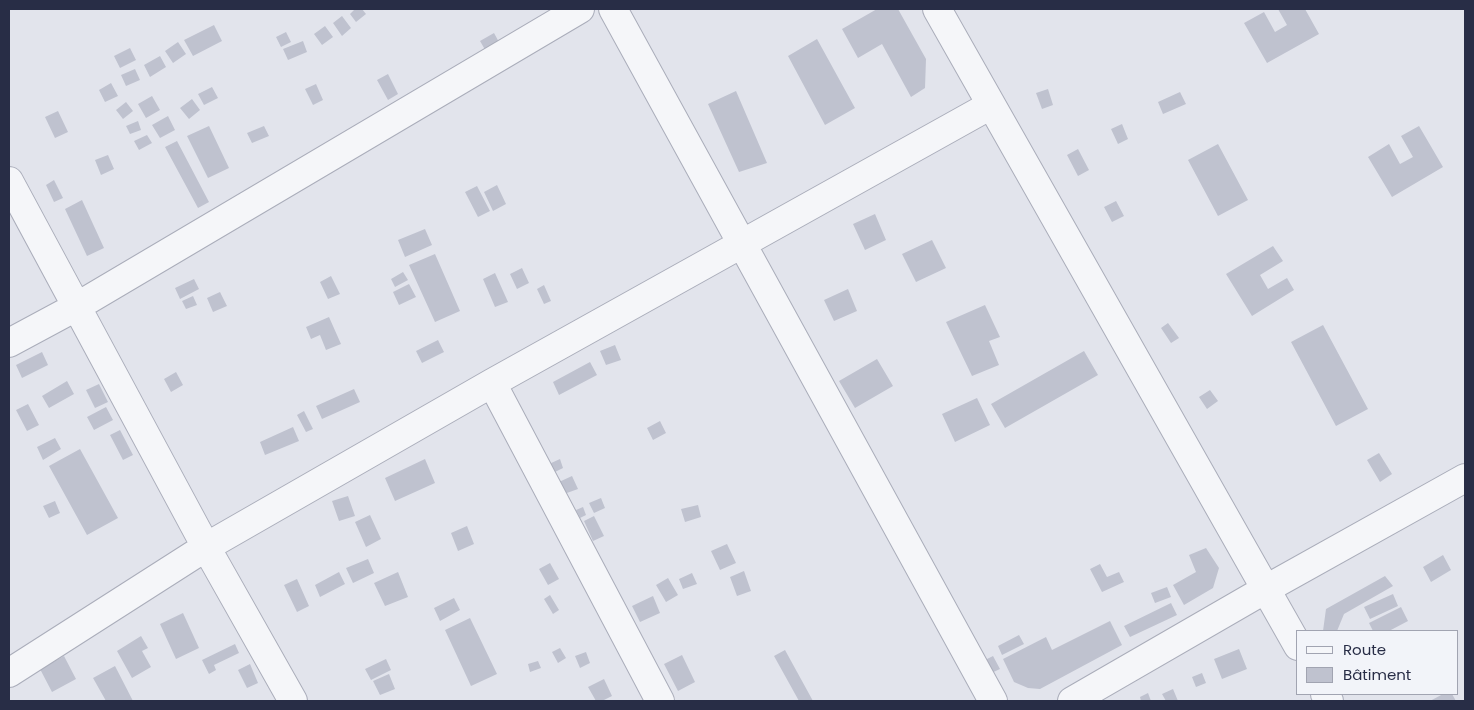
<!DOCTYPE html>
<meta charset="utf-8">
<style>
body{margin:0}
#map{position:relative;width:1474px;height:710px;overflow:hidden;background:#e2e4ec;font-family:Poppins,sans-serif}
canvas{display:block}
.frame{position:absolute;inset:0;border:10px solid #282d46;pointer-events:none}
.legend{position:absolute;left:1296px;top:630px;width:162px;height:65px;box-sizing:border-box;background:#f2f4f9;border:1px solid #a1a4b1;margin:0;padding:6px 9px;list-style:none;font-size:15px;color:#282d46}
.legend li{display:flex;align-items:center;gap:10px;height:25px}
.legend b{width:25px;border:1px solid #a1a4b1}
</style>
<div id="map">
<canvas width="1474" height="710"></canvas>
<div class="frame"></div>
<ul class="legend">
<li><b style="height:6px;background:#f5f6f9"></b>Route</li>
<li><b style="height:14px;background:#bfc2cf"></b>Bâtiment</li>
</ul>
</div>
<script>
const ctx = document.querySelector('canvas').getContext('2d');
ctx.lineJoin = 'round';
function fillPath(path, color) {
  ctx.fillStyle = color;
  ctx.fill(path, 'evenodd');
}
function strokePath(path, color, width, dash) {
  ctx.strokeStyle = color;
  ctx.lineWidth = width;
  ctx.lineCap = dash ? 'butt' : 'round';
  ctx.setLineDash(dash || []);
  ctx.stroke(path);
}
const building = new Path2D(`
 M355 9H362L366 14 356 22 350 14Z
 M877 9H898L926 59 925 88 911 97 882 44 858 58 842 29Z
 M1278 9H1305L1319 34 1267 63 1244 23 1264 12 1275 32 1287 25Z
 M342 16 351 28 342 36 333 23Z
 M214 25 222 41 193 56 184 40Z
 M325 26 333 37 322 45 314 34Z
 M286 32 291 42 281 47 276 37Z
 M494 33 500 44 487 53 480 41Z
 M817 39 855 108 825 125 788 56Z
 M303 41 307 52 288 60 283 49Z
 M178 42 186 54 173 63 165 51Z
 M130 48 136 60 120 68 114 56Z
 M160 56 166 67 150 77 144 65Z
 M135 69 140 80 126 86 121 75Z
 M388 74 398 94 388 100 377 80Z
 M111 83 118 96 105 102 99 90Z
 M316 84 323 100 313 105 305 89Z
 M212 87 218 98 204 105 198 94Z
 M1048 89 1053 105 1042 109 1036 93Z
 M736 91 767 163 739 172 708 104Z
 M1180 92 1186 104 1163 114 1158 102Z
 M152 96 160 110 146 118 138 104Z
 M192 99 200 110 189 119 180 108Z
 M126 102 133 111 123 119 116 110Z
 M58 111 68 132 55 138 45 117Z
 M168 116 175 130 160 138 152 125Z
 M138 121 141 130 130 134 126 126Z
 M1122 124 1128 139 1118 144 1111 129Z
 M209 126 229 168 208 178 187 136Z
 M264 126 269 136 252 143 247 133Z
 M1419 126 1443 167 1392 197 1368 157 1389 144 1400 164 1413 157 1401 136Z
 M147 135 152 143 139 150 134 141Z
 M177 141 209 202 198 208 165 147Z
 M1218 144 1248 200 1218 216 1188 160Z
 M1078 149 1089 170 1078 176 1067 155Z
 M108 155 114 169 101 175 95 160Z
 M54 180 63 198 54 202 46 185Z
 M497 185 506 204 493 211 484 192Z
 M477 186 490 211 478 217 465 192Z
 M82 200 104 248 87 256 65 209Z
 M1116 201 1124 216 1112 222 1104 207Z
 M875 214 886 240 865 250 853 224Z
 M425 229 432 245 405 257 398 240Z
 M932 240 946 268 916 282 902 254Z
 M1273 246 1283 261 1260 275 1268 289 1287 278 1294 290 1252 316 1226 274Z
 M435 254 460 311 435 322 409 265Z
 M522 268 529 283 517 289 510 274Z
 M403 272 408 280 395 287 391 279Z
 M495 273 508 302 495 307 483 279Z
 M331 276 340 294 328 299 320 282Z
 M194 279 199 289 180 299 175 288Z
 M409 284 416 297 399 305 393 292Z
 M544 285 551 301 544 304 537 289Z
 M848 289 857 311 834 321 824 300Z
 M220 292 227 306 213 312 207 298Z
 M193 296 197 305 186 309 182 301Z
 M985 305 1000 337 989 341 999 365 972 376 946 322Z
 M329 317 341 344 326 350 320 335 311 339 306 327Z
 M1168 323 1179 338 1171 343 1161 328Z
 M1323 325 1368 409 1336 426 1291 342Z
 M438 340 444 352 422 363 416 351Z
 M615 345 621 360 606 365 600 351Z
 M1084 351 1098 375 1005 428 991 404Z
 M42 352 48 365 22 378 16 365Z
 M877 359 893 386 855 408 839 381Z
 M590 362 597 375 559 395 553 382Z
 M176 372 183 385 171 392 164 379Z
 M67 381 74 394 49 408 42 396Z
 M99 384 108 402 95 408 86 390Z
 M354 389 360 402 322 419 316 406Z
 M1210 390 1218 401 1207 409 1199 397Z
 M977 398 990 425 955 442 942 414Z
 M28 404 39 425 27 431 16 410Z
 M106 407 113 420 94 430 87 417Z
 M304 411 313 429 306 432 297 415Z
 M660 421 666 433 653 440 647 428Z
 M293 427 299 441 265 455 260 442Z
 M120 430 133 455 123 460 110 435Z
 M55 438 61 449 43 460 37 447Z
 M80 449 118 518 87 535 49 466Z
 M1379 453 1392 474 1380 482 1367 460Z
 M425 459 435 483 395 501 385 478Z
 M560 459 563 468 553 473 549 464Z
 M572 476 578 489 564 494 559 482Z
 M348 496 355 516 339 521 332 501Z
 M601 498 605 508 594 513 589 503Z
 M55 501 60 513 49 518 43 506Z
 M698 505 701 517 685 522 681 509Z
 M583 507 586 515 580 518 576 510Z
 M370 515 381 539 366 547 355 522Z
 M594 516 604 536 593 541 584 521Z
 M467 526 474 544 458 551 451 533Z
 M727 544 736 563 720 570 711 551Z
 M1206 548 1219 568 1213 588 1184 605 1173 585 1196 572 1189 555Z
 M1443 555 1451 570 1431 582 1423 567Z
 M368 559 374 573 353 583 346 568Z
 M550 563 559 579 548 585 539 569Z
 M1100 564 1107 577 1119 572 1124 582 1102 592 1090 569Z
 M744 571 751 591 737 596 730 577Z
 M339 572 345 584 320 597 315 585Z
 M398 572 408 597 385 606 374 583Z
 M692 573 697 584 683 589 679 579Z
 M1385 576 1393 586 1344 614 1337 631H1323L1326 609Z
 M668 578 678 595 666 602 656 585Z
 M297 579 309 606 297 612 284 585Z
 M1167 587 1171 597 1155 603 1151 593Z
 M1393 594 1398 606 1370 619 1364 607Z
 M550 595 559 610 553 614 544 599Z
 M653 596 660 613 640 622 632 606Z
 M454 598 460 610 440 621 434 608Z
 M1171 603 1177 615 1130 637 1124 626Z
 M1401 607 1408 621 1389 631H1373L1369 623Z
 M183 613 199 648 176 659 160 624Z
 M470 618 497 674 471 686 445 630Z
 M1110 621 1122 645 1040 689 1028 688 1014 682 1003 659 1046 637 1052 650Z
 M1019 635 1024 644 1002 655 998 646Z
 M141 636 148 648 142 651 151 667 132 678 117 651Z
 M235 644 239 653 214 665 216 670 209 674 202 660Z
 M560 648 566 658 558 663 552 652Z
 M1239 649 1247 669 1222 679 1214 659Z
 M785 650 813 701H799L774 656Z
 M586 652 590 663 580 668 575 656Z
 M682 655 695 682 678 691 664 664Z
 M64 656 76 679 52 692 40 669Z
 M993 656 1000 669 987 675 981 662Z
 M386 659 391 670 371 680 365 669Z
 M538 661 541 668 530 672 528 664Z
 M250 664 258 683 247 688 238 670Z
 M115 666 133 701H106L93 678Z
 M1202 673 1206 683 1196 687 1192 677Z
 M389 674 395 689 380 695 373 681Z
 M604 679 612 696 602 701H596L588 687Z
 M1173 689 1178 701H1166L1162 694Z
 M1148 693 1151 701H1141L1140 697Z
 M1443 694H1452L1456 701H1430Z`);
const street = new Path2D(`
 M613 9 993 701
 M937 9 1298 646
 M9 181 206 547 293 701
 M9 343 76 307 580 9
 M492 383 660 701
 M9 673 206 547 492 383 991 105
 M1325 694 1329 701
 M1072 701 1266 589 1465 478`);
fillPath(building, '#bfc2cf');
strokePath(street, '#aaadba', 30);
strokePath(street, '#f5f6f9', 28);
</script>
